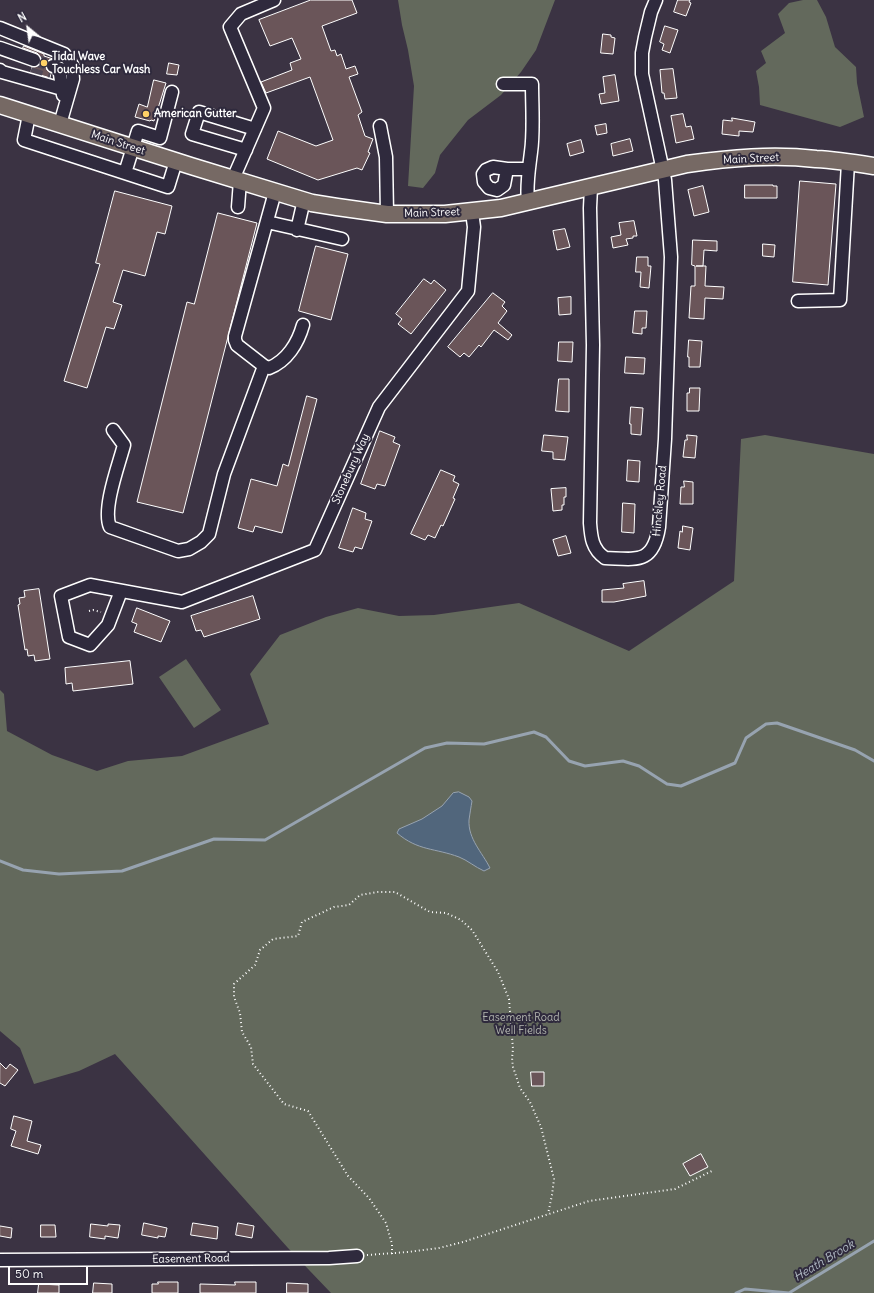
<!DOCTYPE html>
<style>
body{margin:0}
#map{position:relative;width:874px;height:1293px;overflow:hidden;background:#3b3343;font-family:Delius,sans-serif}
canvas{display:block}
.north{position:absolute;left:8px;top:8px;width:40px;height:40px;-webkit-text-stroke:3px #2f2a3d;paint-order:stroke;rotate:331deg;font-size:11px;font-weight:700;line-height:16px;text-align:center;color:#fff}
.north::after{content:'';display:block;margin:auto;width:14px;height:18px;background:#fff;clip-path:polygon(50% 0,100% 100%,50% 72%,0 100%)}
.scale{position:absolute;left:8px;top:1267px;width:80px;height:18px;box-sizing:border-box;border:2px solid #fff;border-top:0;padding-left:5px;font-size:12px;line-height:14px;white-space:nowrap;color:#fff;-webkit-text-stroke:3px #2f2a3d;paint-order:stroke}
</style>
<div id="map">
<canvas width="874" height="1293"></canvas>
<div class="north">N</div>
<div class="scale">50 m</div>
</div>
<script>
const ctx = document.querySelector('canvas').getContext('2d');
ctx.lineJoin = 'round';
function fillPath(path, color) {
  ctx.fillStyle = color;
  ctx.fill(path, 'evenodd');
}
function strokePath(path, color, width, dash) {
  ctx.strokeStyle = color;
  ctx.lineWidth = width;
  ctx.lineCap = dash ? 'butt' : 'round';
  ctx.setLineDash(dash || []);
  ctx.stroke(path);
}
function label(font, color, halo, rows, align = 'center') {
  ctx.font = font + ' Delius,sans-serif';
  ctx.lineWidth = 4;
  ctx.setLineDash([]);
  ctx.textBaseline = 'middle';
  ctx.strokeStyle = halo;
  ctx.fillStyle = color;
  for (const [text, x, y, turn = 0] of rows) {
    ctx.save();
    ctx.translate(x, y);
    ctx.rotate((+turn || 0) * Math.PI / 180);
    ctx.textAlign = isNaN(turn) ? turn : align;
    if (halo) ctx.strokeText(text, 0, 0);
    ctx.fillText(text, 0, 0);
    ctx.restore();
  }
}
const green = new Path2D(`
 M398 0H555L536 50 521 72 501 95 468 120 440 155 435 173 423 188 408 186 414 86 408 50 402 25Z
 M803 0H817L826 17 835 47 856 67 857 83 864 117 840 127 760 105 759 87 756 71 766 63 761 51 785 33 778 14 789 3Z
 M765 435 874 454V1293H331L288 1248 115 1054 79 1071 34 1084 20 1048 0 1031V690L4 694 7 731 52 755 97 771 128 761 182 756 269 724 250 674 280 635 326 617 358 608 399 616 434 615 519 603 629 651 734 581 741 439Z
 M186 659 221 710 194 728 159 677Z`);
const water = new Path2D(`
 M459 792 469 797 472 801C471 807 470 813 469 820 468 839 482 852 490 868L484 871C475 867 467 860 459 857 435 848 418 851 397 833L399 829 422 819 442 806 453 793Z`);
const stream = new Path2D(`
 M0 861 23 870 59 874 122 871 214 839 265 840 425 748 447 743 484 744 534 732 546 737 569 761 585 766 623 761 639 766 667 784 681 786 735 763 746 738 766 724 777 723 855 750 874 761
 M736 1293 745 1289 789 1293 874 1241`);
const building = new Path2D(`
 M311 0H352L357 13 322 26 331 51 335 50 337 56 341 54 346 69 355 66 358 74 349 77 362 112 358 115 365 136 373 139 368 152 370 153 362 170 357 168 318 180 267 159 278 131 316 146 333 140 310 77 266 93 261 82 292 70 290 63 301 59 292 38 270 46 259 20Z
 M678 0H690L689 2 691 3 686 16 674 12Z
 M665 26 678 30 670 53 662 50 664 44 660 42Z
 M603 34 611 35V37L615 38 613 54 601 53Z
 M24 46 44 54V56L53 59 49 60 46 64 47 70 51 73 50 78 31 72 32 67 39 65 41 58 37 53 23 48Z
 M169 63 179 65 177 75 167 74Z
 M673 69 677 98 665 99 664 93H662L660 70Z
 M615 75 619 101 601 104 599 94 605 93 603 77Z
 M154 80 166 83 154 121 151 120 150 121 135 117 139 104 147 107Z
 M683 114 686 127 691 126 694 139 676 143 671 116Z
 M732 118 755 122 753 132 739 131V136L722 134 723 120 732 121Z
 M606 124 607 133 597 135 595 126Z
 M630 139 633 151 613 156 611 144Z
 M581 140 584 152 570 156 567 144Z
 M800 181 836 184 828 285 793 282Z
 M745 185H773V186H777V198H745Z
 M703 186 709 212 694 216 688 190Z
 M115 191 172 206 165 234 157 232 145 276 123 270 113 302 122 305 114 329 106 327 87 388 64 381 100 264 96 263Z
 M218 213 257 223 183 513 137 502 187 302 194 304Z
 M634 221 637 236H633V238L626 239 628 245 613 248 611 237 621 235 619 223Z
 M565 229 570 247 557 250 553 231Z
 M693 240 717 241V251L704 250 703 266H696H706L705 286 724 287 723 299 705 298 704 319 689 318 691 286H695V266L692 265Z
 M763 244 775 245 774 257 763 256Z
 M316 246 348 254 331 320 299 311Z
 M637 257H648V266H651L649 288 640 287 641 272H636Z
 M424 279 431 284 434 280 446 290 411 334 398 324 402 319 396 314Z
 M493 293 505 302 502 306 507 311 498 323 512 335 508 340 494 330 481 347 479 345 469 357 464 353 460 357 448 347Z
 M571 297V314L559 315 558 298Z
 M635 311H647L646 328H642V334L633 333Z
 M689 340 702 341 700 367H689V357H688Z
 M559 342H573L572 362 558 361Z
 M626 357 645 358 644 374 625 373Z
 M559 379H569V412L556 411Z
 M690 388H700L699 411H687V393H689Z
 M307 396 317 399 282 533 255 526 253 532 238 528 251 479 277 486 283 464 288 466Z
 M631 407 643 408 641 435 631 434V424H630Z
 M380 431 395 437 393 442 400 445 385 486 377 484 375 489 361 484Z
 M544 435 568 437 565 460 553 459V452L542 451Z
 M687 435 697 436 695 458 683 457 685 440H687Z
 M628 460 640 461 639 482 627 481Z
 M441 470 455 476 453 481 459 484 453 498 455 499 443 526 441 525 435 538 428 535 425 540 411 534Z
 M684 481 693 482V504H680L681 487H684Z
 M566 488V497H564V505H562V510L553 511 551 489Z
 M623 503 635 504 634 533 622 532Z
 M353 508 366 513 365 519 372 521 362 549 355 547 353 552 339 548Z
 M683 526 693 528 690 550 678 548 680 531 682 532Z
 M566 536 571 553 558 556 553 540Z
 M644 581 646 596 614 602H602V590L624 588 623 584Z
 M39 589 50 659 35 661 34 655 28 656 27 649 25 650 18 605 20 604 19 598 25 597 24 591Z
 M253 596 260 619 204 637 201 630 196 631 191 616Z
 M137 608 170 621 161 642 134 632 137 624 132 622Z
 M130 661 133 684 73 691 72 683 66 684 65 668Z
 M0 1063 6 1069 10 1064 18 1070 5 1086 0 1083Z
 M531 1072H544V1086H532Z
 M14 1116 32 1121 27 1141 41 1145 38 1154 11 1146 16 1131 11 1129Z
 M701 1154 708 1167 690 1176 683 1164Z
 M144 1223 167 1228 165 1237 158 1236V1238L142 1235Z
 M193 1223 218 1227 217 1239 191 1235Z
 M238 1223 254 1226 252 1238 236 1235Z
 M91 1224 108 1226V1224L120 1225 118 1238 105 1236V1239L90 1237Z
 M41 1225H55L56 1237H41Z
 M0 1226 12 1228 11 1238 0 1236Z
 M158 1282H178V1293H152V1284H158Z
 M235 1282H256V1293H200V1284L235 1285Z
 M94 1283 112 1284V1293H93Z
 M287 1283 308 1284V1293H287Z
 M39 1284 59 1285V1293H38Z`);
const minorTunnel = new Path2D(`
 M34 60 53 66
 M30 73 49 79`);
const path = new Path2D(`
 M89 611 93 610 101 612
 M392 1254V1244L386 1223 369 1198 348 1176 308 1111 284 1104 253 1064 251 1047 242 1032 240 1013 234 997V984L255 965 260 950 273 939 298 936 302 922 334 907 349 905 360 895 378 892H395L430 912 446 913 461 920 472 930 498 972 509 999 513 1049 512 1058 513 1067 520 1088 530 1102 541 1127 554 1179 552 1195 548 1214
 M367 1255 408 1252 439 1248 463 1242 589 1201 675 1189 712 1171`);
const minor = new Path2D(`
 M0 28 64 54 72 65 73 79 60 124
 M0 48 34 60
 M53 66 61 69 60 74 63 95
 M0 70 2 72 62 89
 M503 84H532C532 105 534 132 531 152 529 169 526 185 528 202
 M29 115 24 140 168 187 176 161
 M380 126 386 157 387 214
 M246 150 192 134 199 112 255 129
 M507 169 504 185 497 190 489 188 484 182 483 174 486 170 493 167 507 169H528
 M125 173 138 131 160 138 172 92
 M233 179 264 108 230 27 241 14 274 0
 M591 187 590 208 593 345 590 523C591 537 592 549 605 558 636 559 653 565 659 527L665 439 671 257 665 180 642 74V53L645 37 651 12 656 0
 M275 192 235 336V340L237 345 264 366 269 368C287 361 298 343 303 325
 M238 207 240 181
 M267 222 342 239
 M297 230 304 200
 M798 301 840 300 848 163
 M113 430 124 445C119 464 102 509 110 527L178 551 189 549 201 542 209 534 224 474 264 366
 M121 591 108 625 90 645 69 637 61 596 90 585 182 602 315 550 379 407 468 291 474 227 472 212
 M0 1260 329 1258 357 1256`);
const major = new Path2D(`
 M0 105 191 166 312 203 337 207 387 214H445L501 208 687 164C730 158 773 154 816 159 835 160 855 163 874 166`);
const markers = [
 [44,63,4,"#ffd166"],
 [146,114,4,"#ffd166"]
];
const poiNames = [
 ["Tidal Wave",52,57],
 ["Touchless Car Wash",52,70],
 ["American Gutter",154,114]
];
const streetNames = [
 ["Main Street",118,143,18],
 ["Main Street",751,159,-3],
 ["Main Street",432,213,-2],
 ["Stonebury Way",351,469,-66],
 ["Hinckley Road",660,501,-85],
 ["Easement Road",191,1259,-1]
];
const parkNames = [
 ["Easement Road",521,1018],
 ["Well Fields",521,1031]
];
const waterNames = [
 ["Heath Brook",824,1261,-31]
];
fillPath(green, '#63695c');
fillPath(water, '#51667c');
strokePath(water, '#97a3b0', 1);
strokePath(stream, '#97a3b0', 3);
fillPath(building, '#6a5559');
strokePath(building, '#fff', 1);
strokePath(minorTunnel, '#4f4756', 12, [12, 6]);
strokePath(minor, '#fff', 15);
strokePath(major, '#fff', 19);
strokePath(path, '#fff', 2, [1, 3]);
strokePath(minor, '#2f2a3d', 12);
strokePath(major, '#766964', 16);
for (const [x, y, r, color] of markers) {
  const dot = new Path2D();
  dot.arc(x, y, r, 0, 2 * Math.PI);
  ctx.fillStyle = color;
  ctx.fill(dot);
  strokePath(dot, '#2f2a3d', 1.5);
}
label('bold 11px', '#fff', '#2f2a3d', poiNames, 'left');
label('11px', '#fff', '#2f2a3d', streetNames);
label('11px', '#b1b4ae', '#2f2a3d', parkNames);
label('italic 12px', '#b1bac4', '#2f2a3d', waterNames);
</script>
